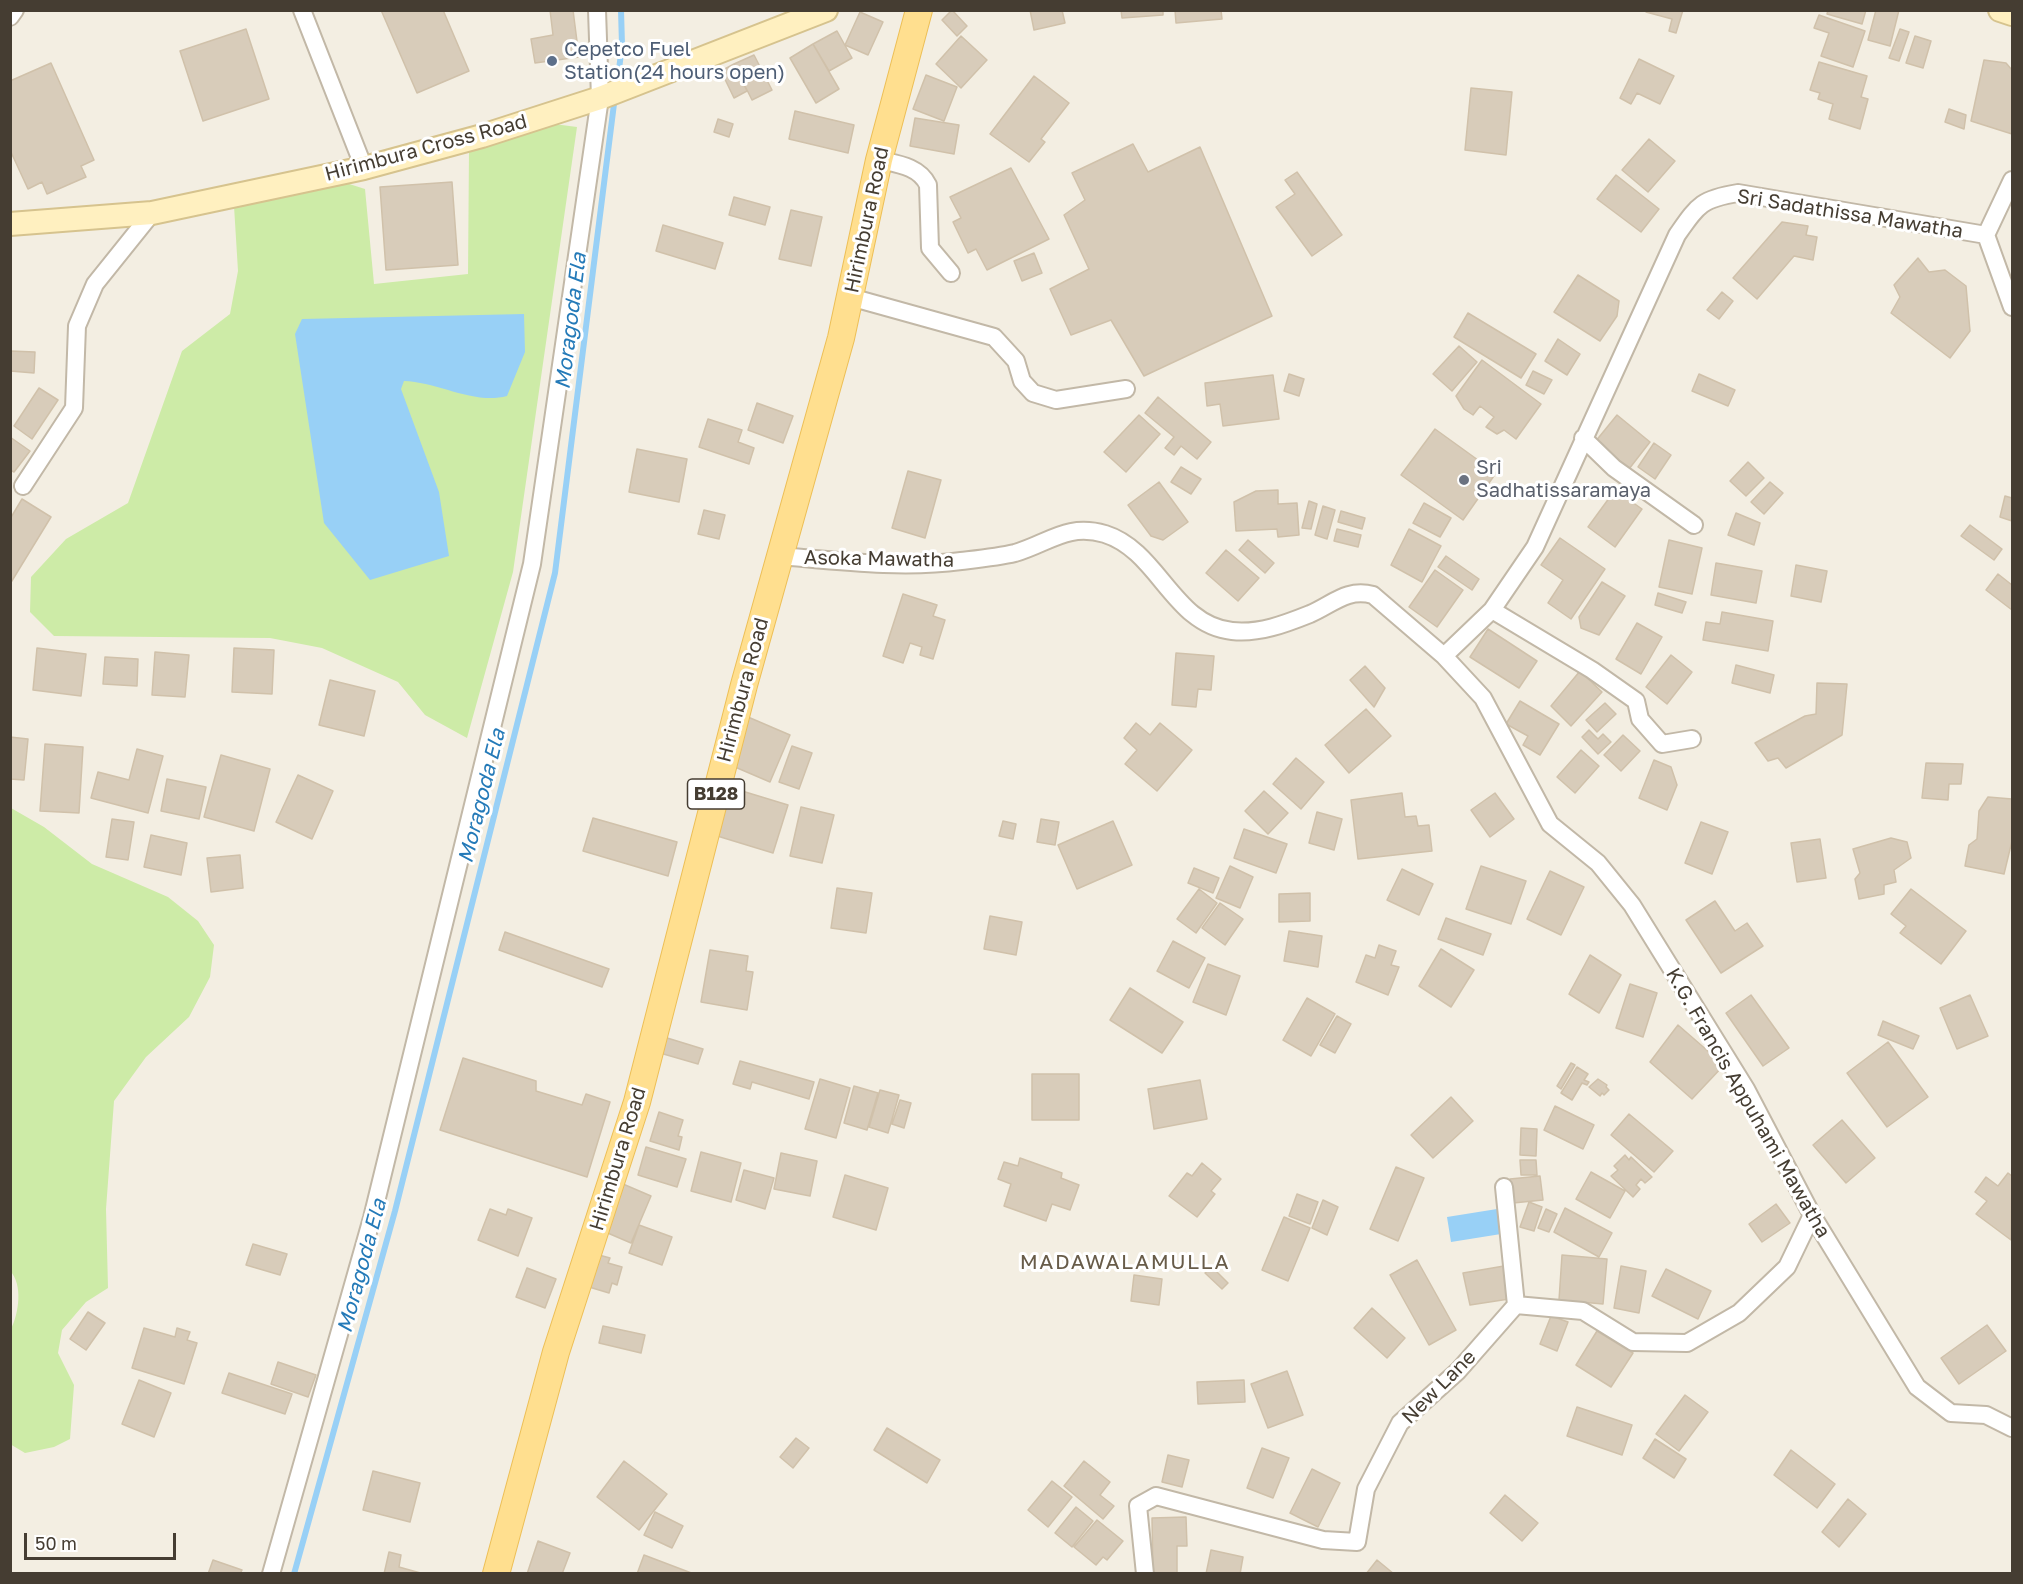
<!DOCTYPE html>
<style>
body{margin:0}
#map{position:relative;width:2023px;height:1584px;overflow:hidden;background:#f3eee2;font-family:"Golos Text",sans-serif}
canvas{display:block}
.frame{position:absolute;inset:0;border:12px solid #453d32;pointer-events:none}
.scale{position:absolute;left:24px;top:1533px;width:152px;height:27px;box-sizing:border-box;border:3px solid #453d32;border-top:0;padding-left:8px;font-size:18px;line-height:21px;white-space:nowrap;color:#453d32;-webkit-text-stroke:4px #fff;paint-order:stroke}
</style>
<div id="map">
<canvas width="2023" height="1584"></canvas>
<div class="frame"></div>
<div class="scale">50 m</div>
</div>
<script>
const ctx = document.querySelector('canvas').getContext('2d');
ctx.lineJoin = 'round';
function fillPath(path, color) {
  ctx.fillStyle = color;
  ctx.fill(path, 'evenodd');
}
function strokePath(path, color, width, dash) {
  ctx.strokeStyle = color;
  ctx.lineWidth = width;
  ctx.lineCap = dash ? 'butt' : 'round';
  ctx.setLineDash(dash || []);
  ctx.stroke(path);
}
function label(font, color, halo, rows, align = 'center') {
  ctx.font = font + ' "Golos Text",sans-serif';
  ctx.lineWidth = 6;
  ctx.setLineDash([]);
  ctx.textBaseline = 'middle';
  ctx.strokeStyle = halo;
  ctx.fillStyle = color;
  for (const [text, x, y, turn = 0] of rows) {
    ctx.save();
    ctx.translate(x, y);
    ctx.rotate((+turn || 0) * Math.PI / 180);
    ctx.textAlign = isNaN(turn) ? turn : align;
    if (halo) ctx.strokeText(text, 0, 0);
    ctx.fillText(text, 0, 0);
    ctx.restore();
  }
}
const green = new Path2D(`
 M554 124 577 127 513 572 467 738 425 715 398 682 322 648 270 638 54 636 30 612 31 577 66 539 128 503 182 351 230 314 238 271 234 206 343 182 365 189 374 284 468 274 469 150Z
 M11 808 44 827 92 864 168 897 198 921 214 945 210 977 189 1017 146 1057 114 1101 106 1209 108 1288 86 1302 62 1330 58 1353 74 1385 70 1439 54 1447 25 1453 10 1444 11 1329C19 1313 23 1284 10 1271Z`);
const water = new Path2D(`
 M524 314 525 352 507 396C474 405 438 382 404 381L401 389 439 492 449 556 370 580 324 523 295 334 302 319Z
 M1497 1209 1501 1234 1451 1242 1447 1217Z`);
const stream = new Path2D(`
 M617 86 622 45 621 10
 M294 1574 395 1211 555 573 615 96`);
const building = new Path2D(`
 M381 10H443L469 71 417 93Z
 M550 10H573L579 57 535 63 531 39 553 35Z
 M952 10 967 26 957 36 942 20Z
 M1030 10H1062L1065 23 1034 30Z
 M1121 10H1163V15L1122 18Z
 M1175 10H1221L1222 19 1176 23Z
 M1683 10 1676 33 1669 31 1672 19 1646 12Z
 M1828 10H1866L1862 24 1827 14Z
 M1876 10H1899L1890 46 1868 40Z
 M860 12 883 22 868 55 845 45Z
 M1819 15 1865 31 1853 67 1821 56 1829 33 1814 28Z
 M246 29 269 99 203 121 180 51Z
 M1900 29 1909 32 1899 61 1889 58Z
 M837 31 852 58 829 71 813 44Z
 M961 36 987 60 961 88 936 64Z
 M1915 36 1931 41 1923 68 1906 63Z
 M813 44 839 89 816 103 790 58Z
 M754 55 772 90 752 100 734 64Z
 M1639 59 1674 76 1660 104 1637 93 1631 104 1620 98Z
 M1984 60 2006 63 2012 70V134L1971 121Z
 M1819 62 1867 76 1861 97 1868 99 1860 129 1829 119 1833 104 1818 99 1820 93 1810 90Z
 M51 63 94 160 81 166 86 177 47 194 42 182 28 189 10 150V81Z
 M734 64 747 91 734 98 721 71Z
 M926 75 957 87 944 121 913 109Z
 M1034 76 1069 103 1041 139 1045 142 1029 162 990 134Z
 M1471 88 1512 92 1506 155 1465 150Z
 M1949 109 1966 115 1964 129 1945 122Z
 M795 111 854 125 848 153 789 139Z
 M915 118 959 125 954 154 910 146Z
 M718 119 733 124 729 137 714 132Z
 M1649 139 1675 161 1648 192 1622 170Z
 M1133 144 1148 172 1200 147 1272 316 1144 376 1111 320 1071 335 1050 289 1089 269 1064 215 1085 200 1072 173Z
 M1011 168 1049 239 987 270 976 249 968 253 953 222 961 218 950 197Z
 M1297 172 1342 235 1312 256 1276 207 1295 194 1285 180Z
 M1616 175 1659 209 1641 232 1597 199Z
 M452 182 458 265 386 270 380 187Z
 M734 197 770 207 765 225 729 215Z
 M791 210 822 217 811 266 779 259Z
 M1782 222 1808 226 1806 235 1817 237 1813 260 1794 256 1757 299 1733 278Z
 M663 225 723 243 715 269 656 251Z
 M1034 253 1042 273 1022 281 1014 261Z
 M1918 258 1929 272 1945 270 1966 286 1970 331 1950 358 1891 313 1900 297 1894 285Z
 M1578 275 1619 301 1617 316 1600 341 1554 312Z
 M1722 292 1733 301 1719 319 1707 310Z
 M1468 313 1536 354 1521 378 1454 337Z
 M1558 339 1580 354 1567 375 1545 361Z
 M1459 346 1477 362 1452 391 1433 374Z
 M10 351 35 352 34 373 10 371Z
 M1482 360 1541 404 1516 439 1504 430 1497 434 1486 427 1494 417 1480 406 1473 415 1464 409 1456 396Z
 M1533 371 1552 380 1544 394 1526 385Z
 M1289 374 1304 379 1299 396 1284 391Z
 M1699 374 1735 390 1728 406 1692 391Z
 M1273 375 1279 419 1223 426 1220 404 1207 406 1205 383Z
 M39 388 58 400 32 439 14 426Z
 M1158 397 1211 442 1197 459 1181 446 1174 455 1165 448 1174 437 1145 413Z
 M757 403 793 416 783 443 748 430Z
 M1139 415 1160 434 1126 472 1104 452Z
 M1617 415 1650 442 1629 469 1595 442Z
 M708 419 742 430 738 442 754 448 749 464 699 447Z
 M1435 429 1496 473 1463 520 1401 475Z
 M10 437 30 451 14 472 10 470Z
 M1654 443 1671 455 1655 479 1638 467Z
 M637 449 687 459 679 502 629 492Z
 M1748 462 1764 478 1746 496 1730 481Z
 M1181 467 1201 479 1191 494 1171 482Z
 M908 471 941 480 925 538 892 528Z
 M1159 482 1188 522 1163 540 1151 536 1128 505Z
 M1770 482 1783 493 1764 514 1751 502Z
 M1278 490V504L1297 503 1299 535 1278 537 1277 529 1236 531 1234 502 1256 491Z
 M1615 490 1642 509 1615 547 1588 527Z
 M2005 496 2012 498V521L2000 517Z
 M22 499 51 517 10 584V519Z
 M1309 501 1317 504 1311 529 1302 528Z
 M1424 503 1451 518 1440 537 1413 523Z
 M1323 506 1335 510 1327 539 1315 535Z
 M704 510 725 515 719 539 698 534Z
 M1341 511 1365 518 1362 529 1338 522Z
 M1736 513 1760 523 1754 545 1728 535Z
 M1970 525 2002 549 1994 560 1961 536Z
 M1337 529 1361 535 1358 547 1334 541Z
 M1409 529 1441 546 1422 582 1391 565Z
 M1560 538 1605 569 1571 619 1548 603 1563 580 1541 565Z
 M1248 540 1274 563 1265 573 1239 550Z
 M1669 540 1702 548 1692 594 1659 587Z
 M1226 550 1259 578 1238 601 1206 573Z
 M1446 556 1479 579 1472 590 1438 567Z
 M1716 563 1762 571 1756 603 1711 595Z
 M1796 565 1827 571 1821 602 1791 596Z
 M1435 570 1463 590 1437 627 1409 607Z
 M1998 574 2012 585V610L1986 590Z
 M1602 582 1625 596 1599 635 1581 628 1579 617Z
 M1658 593 1686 602 1682 613 1655 605Z
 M903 594 937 605 933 616 945 620 933 659 920 655 922 647 910 643 903 663 883 656Z
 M1722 612 1773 621 1768 651 1703 640 1706 622 1720 624Z
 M1637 623 1662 637 1641 674 1616 659Z
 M1488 629 1537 661 1519 688 1470 657Z
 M37 648 86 654 81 696 33 690Z
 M234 648 274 650 272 694 232 692Z
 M155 652 189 655 185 697 152 695Z
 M1176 653 1214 656 1211 690 1198 689 1196 707 1172 705Z
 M1671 655 1692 672 1667 704 1646 687Z
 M105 657 138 659 137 686 103 684Z
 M1736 665 1774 675 1770 693 1732 683Z
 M1365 666 1385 688 1374 707 1350 680Z
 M1580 671 1602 692 1571 726 1551 706Z
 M330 680 375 691 364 736 319 725Z
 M1817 683 1847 684 1842 735 1786 768 1778 758 1768 761 1755 743 1805 716 1816 714Z
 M1520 701 1559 724 1540 755 1523 745 1528 736 1506 724Z
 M1605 703 1616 714 1597 732 1586 720Z
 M1366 709 1391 736 1349 773 1325 745Z
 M748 717 790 735 770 782 728 764Z
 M1136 723 1150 735 1160 723 1192 750 1157 791 1125 764 1137 750 1124 738Z
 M1589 730 1598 739 1603 734 1611 742 1598 754 1582 737Z
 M1623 735 1640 751 1621 771 1604 755Z
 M10 737 28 739 24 780 10 779Z
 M45 744 83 747 79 813 40 811Z
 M792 746 812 753 799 789 779 782Z
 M137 749 163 756 148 813 91 798 98 772 129 780Z
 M1581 750 1599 766 1575 793 1557 777Z
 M221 755 270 769 254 831 204 817Z
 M1296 758 1324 782 1301 809 1273 784Z
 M1654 760 1671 767 1677 785 1667 810 1639 798Z
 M1926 763 1963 764 1961 784H1949L1948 800 1922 798Z
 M298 775 333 791 312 839 276 822Z
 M167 779 206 787 199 819 161 811Z
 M729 787 788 805 773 853 714 835Z
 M1264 791 1288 813 1268 834 1245 811Z
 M1402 793 1405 817 1416 816 1418 826 1429 825 1432 851 1358 859 1351 800Z
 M1495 793 1514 819 1490 837 1471 810Z
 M1988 797 2012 799V841L2004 874 1965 866 1969 845 1977 839 1979 811Z
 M801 807 834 815 822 863 790 856Z
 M1317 812 1342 819 1334 850 1309 843Z
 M593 818 677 842 668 876 583 851Z
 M112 819 134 822 128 860 106 857Z
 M1041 819 1059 822 1055 845 1037 842Z
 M1003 821 1016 824 1013 839 999 836Z
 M1113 821 1132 865 1077 889 1058 845Z
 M1701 822 1728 832 1712 874 1685 863Z
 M1244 829 1287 844 1276 873 1234 858Z
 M151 835 187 843 181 875 144 867Z
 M1891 838 1907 842 1911 858 1894 870 1896 882 1884 885V894L1859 899 1855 879 1860 873 1853 849Z
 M1820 839 1826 878 1797 882 1791 843Z
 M240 855 243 888 211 892 207 858Z
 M1230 866 1253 877 1240 908 1216 898Z
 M1481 866 1526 881 1511 924 1466 909Z
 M1194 868 1219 878 1213 893 1188 883Z
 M1402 869 1433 884 1419 915 1387 900Z
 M1550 871 1584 887 1561 935 1527 919Z
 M837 888 872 893 866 933 831 928Z
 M1199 889 1217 903 1196 933 1177 919Z
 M1911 889 1966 931 1941 964 1900 933 1906 926 1891 914Z
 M1310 893V921L1279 922V894Z
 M1715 901 1735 931 1747 923 1763 946 1721 973 1686 920Z
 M1220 903 1243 919 1225 945 1202 928Z
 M990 916 1022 922 1016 955 984 949Z
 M1446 918 1491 934 1483 955 1438 939Z
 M1289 931 1322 936 1318 967 1284 961Z
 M505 932 609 969 602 987 499 950Z
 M1173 941 1205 958 1189 988 1157 971Z
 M1379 945 1396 951 1391 965 1399 967 1388 995 1356 982 1366 955 1375 958Z
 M1441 949 1474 970 1451 1007 1419 986Z
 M710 950 748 956 746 971 753 972 747 1010 701 1002Z
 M1590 955 1621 975 1599 1013 1569 994Z
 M1208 964 1240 976 1226 1015 1193 1002Z
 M1630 984 1657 993 1643 1037 1616 1028Z
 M1130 988 1183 1022 1162 1053 1110 1020Z
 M1751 995 1789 1048 1763 1066 1726 1013Z
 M1970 995 1988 1036 1957 1049 1940 1008Z
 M1307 998 1335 1014 1311 1056 1283 1040Z
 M1337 1016 1351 1024 1335 1053 1320 1045Z
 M1883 1021 1919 1036 1913 1049 1878 1035Z
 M1678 1025 1724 1065 1692 1099 1650 1062Z
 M664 1037 703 1049 698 1064 660 1053Z
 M1888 1042 1928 1097 1887 1127 1847 1073Z
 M463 1058 536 1081V1091L582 1105 586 1094 610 1102 587 1177 440 1130Z
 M740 1061 814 1082 809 1099 752 1082 750 1089 733 1084Z
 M1571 1063 1575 1065 1561 1089 1557 1086Z
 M1577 1067 1588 1074 1584 1080 1589 1082 1587 1085 1582 1083 1572 1100 1561 1093Z
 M1032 1074H1079V1120H1032Z
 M820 1079 850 1088 836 1138 805 1129Z
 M1598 1079 1607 1085 1606 1087 1609 1090 1604 1095 1602 1093 1600 1096 1589 1087Z
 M1200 1080 1207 1119 1154 1129 1148 1089Z
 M854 1086 878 1093 867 1130 844 1123Z
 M880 1090 899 1095 888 1133 869 1127Z
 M1451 1097 1473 1121 1433 1158 1411 1135Z
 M900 1100 911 1103 904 1128 892 1124Z
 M1555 1106 1594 1125 1583 1149 1544 1130Z
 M659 1112 683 1120 678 1136 682 1137 679 1150 650 1141Z
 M1629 1114 1673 1151 1654 1172 1611 1135Z
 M1842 1120 1875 1158 1846 1183 1813 1145Z
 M1521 1128 1537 1129 1536 1156 1520 1155Z
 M646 1147 686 1159 677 1187 638 1175Z
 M701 1152 741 1163 731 1202 691 1191Z
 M781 1153 817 1161 810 1196 774 1189Z
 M1625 1155 1629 1160 1631 1157 1652 1177 1645 1183 1641 1179 1636 1185 1640 1189 1633 1197 1611 1176 1618 1170 1614 1166Z
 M1020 1158 1062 1173 1061 1178 1079 1185 1070 1210 1052 1204 1046 1221 1004 1206 1011 1184 998 1179 1004 1162 1018 1166Z
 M1520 1160H1536L1537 1175H1521Z
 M1202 1163 1221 1179 1211 1191 1215 1194 1197 1217 1169 1196 1187 1173 1192 1176Z
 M1396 1167 1424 1178 1398 1241 1370 1229Z
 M744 1170 774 1178 765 1209 736 1200Z
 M1591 1172 1625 1191 1610 1218 1576 1199Z
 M2008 1173 2012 1176 2011 1240 1976 1214 1987 1201 1975 1192 1986 1177 1998 1186Z
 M845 1175 888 1188 876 1230 833 1217Z
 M1540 1176 1543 1200 1513 1203 1510 1179Z
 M623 1184 651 1196 631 1243 603 1231Z
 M1297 1194 1318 1202 1310 1224 1289 1216Z
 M1323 1200 1338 1207 1327 1235 1312 1228Z
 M1529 1202 1542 1207 1534 1231 1520 1227Z
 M1776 1204 1790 1223 1762 1242 1749 1224Z
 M1565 1208 1612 1233 1599 1257 1554 1232Z
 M490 1209 506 1215 508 1209 532 1218 518 1256 478 1240Z
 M1546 1209 1557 1214 1549 1232 1538 1228Z
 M1284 1217 1310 1228 1288 1281 1262 1270Z
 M639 1225 672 1237 662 1265 629 1253Z
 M253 1244 287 1254 280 1275 246 1265Z
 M599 1255 610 1258 608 1263 622 1267 617 1285 612 1283 609 1293 589 1287Z
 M1562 1255 1607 1259 1603 1304 1559 1300Z
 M1417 1260 1456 1330 1429 1345 1390 1275Z
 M1504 1266 1509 1299 1470 1305 1463 1273Z
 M1621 1266 1646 1271 1639 1313 1614 1308Z
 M1212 1267 1228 1283 1222 1289 1205 1273Z
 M527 1268 556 1279 545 1308 516 1297Z
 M1666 1269 1711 1291 1698 1319 1652 1296Z
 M1134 1275 1162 1279 1159 1305 1131 1301Z
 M1372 1308 1405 1338 1387 1358 1354 1328Z
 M88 1312 105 1323 86 1350 70 1339Z
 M1551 1316 1568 1322 1557 1351 1540 1344Z
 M1987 1325 2006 1351 1959 1384 1941 1358Z
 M603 1326 645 1335 641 1353 599 1343Z
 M144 1328 175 1337 177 1328 190 1332 187 1340 197 1343 184 1384 132 1368Z
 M1597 1331 1633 1353 1611 1387 1576 1365Z
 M278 1362 316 1375 308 1397 271 1384Z
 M1287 1371 1303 1415 1268 1428 1251 1384Z
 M229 1373 292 1394 285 1414 222 1393Z
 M139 1380 171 1393 154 1437 122 1424Z
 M1244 1380 1245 1402 1198 1404 1197 1382Z
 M1685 1395 1708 1412 1679 1451 1656 1434Z
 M1577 1407 1632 1425 1622 1455 1567 1436Z
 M887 1428 940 1460 927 1483 874 1450Z
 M796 1438 809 1448 793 1468 780 1457Z
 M1655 1439 1686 1459 1674 1478 1643 1458Z
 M1262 1448 1289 1458 1273 1498 1247 1488Z
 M1791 1450 1835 1484 1817 1508 1774 1475Z
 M1168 1455 1189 1460 1182 1487 1162 1482Z
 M624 1461 667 1494 639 1530 597 1497Z
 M1084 1461 1110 1482 1100 1495 1114 1506 1103 1519 1064 1486Z
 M1312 1469 1340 1483 1318 1527 1290 1513Z
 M373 1471 420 1483 410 1522 363 1510Z
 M1052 1481 1072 1497 1048 1527 1028 1510Z
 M1505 1495 1538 1523 1522 1541 1490 1513Z
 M1848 1499 1866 1514 1839 1547 1822 1532Z
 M1076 1507 1093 1521 1072 1547 1055 1533Z
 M655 1512 683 1526 672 1548 644 1535Z
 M1186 1517 1187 1546H1177V1574H1153L1152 1518Z
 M1097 1520 1123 1541 1107 1560 1103 1557 1096 1565 1074 1547Z
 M538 1541 570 1553 562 1574H527Z
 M1211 1550 1243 1557 1240 1574H1206Z
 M389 1552 401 1555 399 1567 424 1574H384Z
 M644 1555 694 1574H637Z
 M213 1560 242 1570 240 1574H208Z
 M1377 1560 1394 1574H1366Z`);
const street = new Path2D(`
 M302 10 364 168
 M10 17 15 10
 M879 160C897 164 919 166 928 185L930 248 951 273
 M2012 180 1986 235 2012 307
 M850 297 994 337 1016 361 1022 381 1033 393 1056 400 1126 389
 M1583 438 1614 468 1694 525
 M23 486 74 408 77 326 95 284 152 213
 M780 556C839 561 902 569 961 561 978 559 998 557 1015 553 1049 543 1067 523 1105 534 1159 551 1173 625 1232 631 1259 634 1285 624 1310 614 1333 604 1347 588 1373 595L1444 656 1483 698 1550 824 1598 863 1632 905 1746 1089 1812 1215 1917 1387 1951 1413 1986 1415 2012 1428
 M1492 610 1592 670 1636 701 1640 719 1662 744 1692 739
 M1444 656 1492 610 1535 547 1677 235C1698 205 1701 199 1738 193L1986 235
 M1504 1187 1516 1305
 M271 1574 372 1218 532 564 600 98 597 10
 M1145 1574 1138 1506 1156 1496 1323 1540 1357 1542 1366 1489 1400 1423 1458 1371 1516 1305 1583 1311 1633 1342 1687 1343 1739 1313 1787 1267 1812 1215`);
const secondary = new Path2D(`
 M2000 10 2012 14
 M10 224 152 213 364 168 482 136 600 98 826 10`);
const primary = new Path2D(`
 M496 1574 556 1352 637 1102 744 685 841 338 879 160 919 10`);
const markers = [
 [552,61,6,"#5c6f8a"],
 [1464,480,6,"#6b7280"]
];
const shields = [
 [716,794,57]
];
const shieldNames = [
 ["B128",716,794]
];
const serviceNames = [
 ["Cepetco Fuel",564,50],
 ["Station(24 hours open)",564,73]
];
const streetNames = [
 ["Hirimbura Cross Road",426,148,-15],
 ["Sri Sadathissa Mawatha",1850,214,9],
 ["Hirimbura Road",867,220,-78],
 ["Asoka Mawatha",879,559,1],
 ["Hirimbura Road",743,690,-75],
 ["K.G. Francis Appuhami Mawatha",1748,1103,60],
 ["Hirimbura Road",618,1159,-73],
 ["New Lane",1439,1387,-45]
];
const worshipNames = [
 ["Sri",1476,468],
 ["Sadhatissaramaya",1476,491]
];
const waterNames = [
 ["Moragoda Ela",571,321,-83],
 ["Moragoda Ela",482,796,-76],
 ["Moragoda Ela",362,1266,-75]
];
const neighbourhoodNames = [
 ["MADAWALAMULLA",1125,1262]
];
fillPath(green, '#cdeba7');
fillPath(water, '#98d0f6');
strokePath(stream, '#98d0f6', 6);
fillPath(building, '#d8ccba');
strokePath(building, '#d0c1aa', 1.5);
strokePath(street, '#c2b8a7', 20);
strokePath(secondary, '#d6c38e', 26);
strokePath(primary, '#edbf56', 28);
strokePath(street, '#fff', 16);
strokePath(secondary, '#fff0c0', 22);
strokePath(primary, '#ffdf8f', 26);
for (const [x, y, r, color] of markers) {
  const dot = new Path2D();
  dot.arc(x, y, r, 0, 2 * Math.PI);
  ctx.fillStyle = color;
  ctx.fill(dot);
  strokePath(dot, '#fff', 2);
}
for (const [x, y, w] of shields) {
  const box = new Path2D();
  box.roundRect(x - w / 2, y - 15, w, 30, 4.5);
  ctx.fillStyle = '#fff';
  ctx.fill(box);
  strokePath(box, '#453d32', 1.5);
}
label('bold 18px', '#453d32', null, shieldNames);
label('20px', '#4e5e75', '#fff', serviceNames, 'left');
label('20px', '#453d32', '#fff', streetNames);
label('20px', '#5b616d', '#fff', worshipNames, 'left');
label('italic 21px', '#247ab8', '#fff', waterNames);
ctx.letterSpacing = '1.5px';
label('21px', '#685c49', '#fff', neighbourhoodNames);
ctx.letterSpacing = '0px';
</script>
